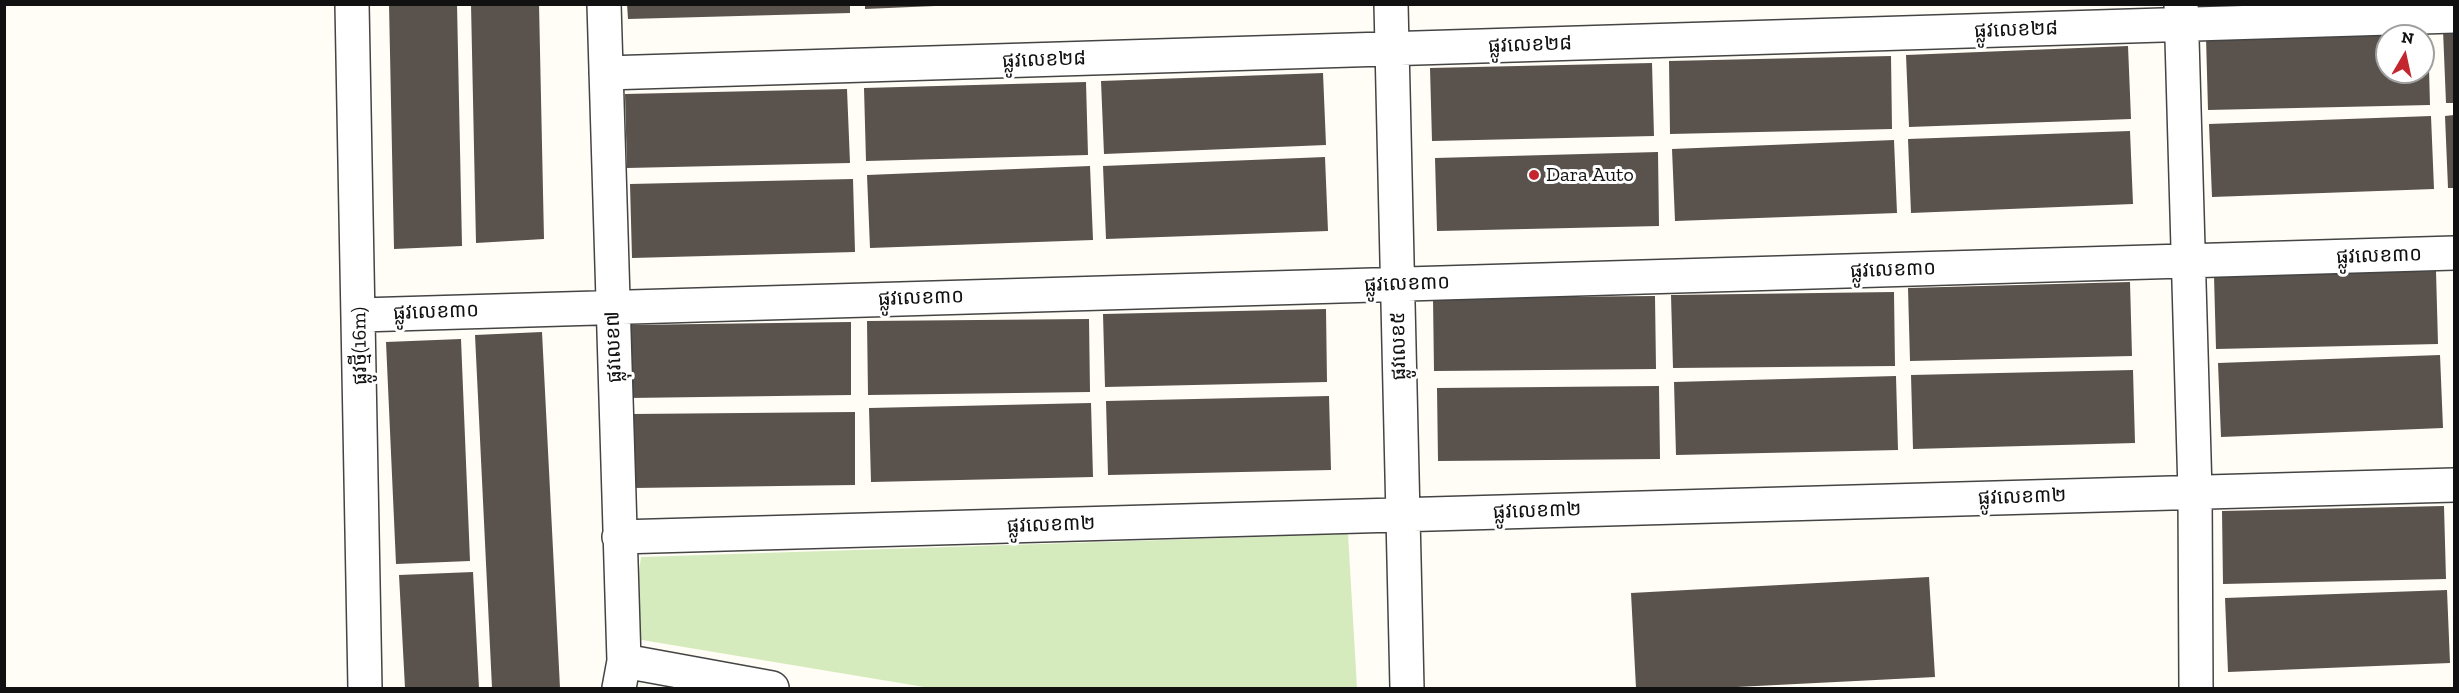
<!DOCTYPE html>
<meta charset="utf-8">
<style>
body{margin:0}
#map{position:relative;width:2459px;height:693px;overflow:hidden;background:#fffdf5;font-family:"Zilla Slab",serif}
canvas{display:block}
.frame{position:absolute;inset:0;border:6px solid #111;pointer-events:none}
.north{position:absolute;left:2375px;top:24px;width:60px;height:60px;box-sizing:border-box;background:#fff;border:2px solid #a0a0a0;border-radius:50%;rotate:9deg;font-size:16px;font-weight:700;line-height:24px;text-align:center;color:#111}
.north::after{content:'';display:block;margin:auto;width:21px;height:27px;background:#c4262e;clip-path:polygon(50% 0,100% 100%,50% 72%,0 100%)}
</style>
<div id="map">
<canvas width="2459" height="693"></canvas>
<div class="frame"></div>
<div class="north">N</div>
</div>
<script>
const ctx = document.querySelector('canvas').getContext('2d');
ctx.lineJoin = 'round';
function fillPath(path, color) {
  ctx.fillStyle = color;
  ctx.fill(path, 'evenodd');
}
function strokePath(path, color, width, dash) {
  ctx.strokeStyle = color;
  ctx.lineWidth = width;
  ctx.lineCap = dash ? 'butt' : 'round';
  ctx.setLineDash(dash || []);
  ctx.stroke(path);
}
function label(font, color, halo, rows, align = 'center') {
  ctx.font = font + ' "Zilla Slab","Noto Sans Khmer",serif';
  ctx.lineWidth = 6;
  ctx.setLineDash([]);
  ctx.textBaseline = 'middle';
  ctx.strokeStyle = halo;
  ctx.fillStyle = color;
  for (const [text, x, y, turn = 0] of rows) {
    ctx.save();
    ctx.translate(x, y);
    ctx.rotate((+turn || 0) * Math.PI / 180);
    ctx.textAlign = isNaN(turn) ? turn : align;
    if (halo) ctx.strokeText(text, 0, 0);
    ctx.fillText(text, 0, 0);
    ctx.restore();
  }
}
const green = new Path2D(`
 M1348 534 1357 688H930L630 638 641 557Z`);
const building = new Path2D(`
 M389 4H457L462 246 394 249Z
 M471 4H539L544 239 476 243Z
 M627 4H850V13L628 19Z
 M865 4H935V6L865 9Z
 M2443 30H2454V103H2446Z
 M2428 32 2430 105 2208 110 2206 37ZM2387 36H2423V72H2387Z
 M2128 46 2131 119 1909 127 1906 55Z
 M1891 56 1892 129 1670 134 1669 61Z
 M1652 63 1654 136 1432 141 1430 68Z
 M1323 73 1326 145 1104 154 1101 81Z
 M1086 82 1088 155 866 161 864 88Z
 M847 89 850 163 627 168 625 94Z
 M2454 115V188H2448L2445 116Z
 M2431 116 2434 189 2212 197 2209 124Z
 M2130 131 2133 204 1911 213 1908 139Z
 M1894 140 1897 213 1675 221 1672 149Z
 M1658 152 1659 226 1437 231 1435 158Z
 M1325 157 1328 231 1106 239 1103 166Z
 M1090 166 1093 240 870 248 867 175Z
 M853 179 855 252 632 258 630 184Z
 M2436 271 2438 344 2216 349 2214 276Z
 M2130 282 2132 356 1910 361 1908 288Z
 M1894 292 1895 366 1673 368 1671 295Z
 M1655 296 1656 369 1434 371 1433 298Z
 M1326 309 1327 382 1105 387 1103 314Z
 M1089 319 1090 392 868 395 867 321Z
 M851 322V395L629 398 628 325Z
 M542 332 560 688H492L475 335Z
 M461 339 470 561 396 564 386 342Z
 M2440 355 2443 428 2221 437 2218 363Z
 M2133 370 2135 443 1913 449 1911 375Z
 M1896 376 1898 450 1676 455 1674 382Z
 M1659 386 1660 459 1438 461 1437 388Z
 M1329 396 1331 470 1108 475 1106 401Z
 M1091 403 1093 477 871 482 869 408Z
 M855 412V485L633 488 632 414Z
 M2444 506 2446 579 2223 584 2222 511Z
 M473 572 479 688H405L399 575Z
 M1929 577 1935 677 1717 688H1636L1631 593Z
 M2447 590 2450 663 2228 672 2225 598Z`);
const minor = new Path2D(`
 M352 4 365 688
 M604 4 624 661 619 688
 M1391 4 1407 688
 M2181 4 2195 492 2196 688
 M606 73 2454 16
 M360 315 2454 253
 M619 537 2454 485
 M624 661 772 688`);
const markers = [
 [1534,175,6,"#c4262e"]
];
const streetNames = [
 ["ផ្លូវលេខ២៨",2016,30,-2],
 ["ផ្លូវលេខ២៨",1530,45,-2],
 ["ផ្លូវលេខ២៨",1044,60,-2],
 ["ផ្លូវលេខ៣០",2379,256,-2],
 ["ផ្លូវលេខ៣០",1893,270,-2],
 ["ផ្លូវលេខ៣០",1407,284,-2],
 ["ផ្លូវលេខ៣០",921,298,-2],
 ["ផ្លូវលេខ៣០",436,312,-2],
 ["ផ្លូវថ្មី(16m)",360,346,-91],
 ["ផ្លូវលេខ៥",1399,346,-91],
 ["ផ្លុវលេខ៧",614,347,-92],
 ["ផ្លូវលេខ៣២",2022,497,-2],
 ["ផ្លូវលេខ៣២",1537,511,-2],
 ["ផ្លូវលេខ៣២",1051,525,-2]
];
const poiNames = [
 ["Dara Auto",1546,175]
];
fillPath(green, '#d5ebbd');
fillPath(building, '#5a524d');
strokePath(minor, '#444', 36);
strokePath(minor, '#fff', 33);
for (const [x, y, r, color] of markers) {
  const dot = new Path2D();
  dot.arc(x, y, r, 0, 2 * Math.PI);
  ctx.fillStyle = color;
  ctx.fill(dot);
  strokePath(dot, '#fff', 2);
}
label('20px', '#111', '#fff', streetNames);
label('20px', '#111', '#fff', poiNames, 'left');
</script>
